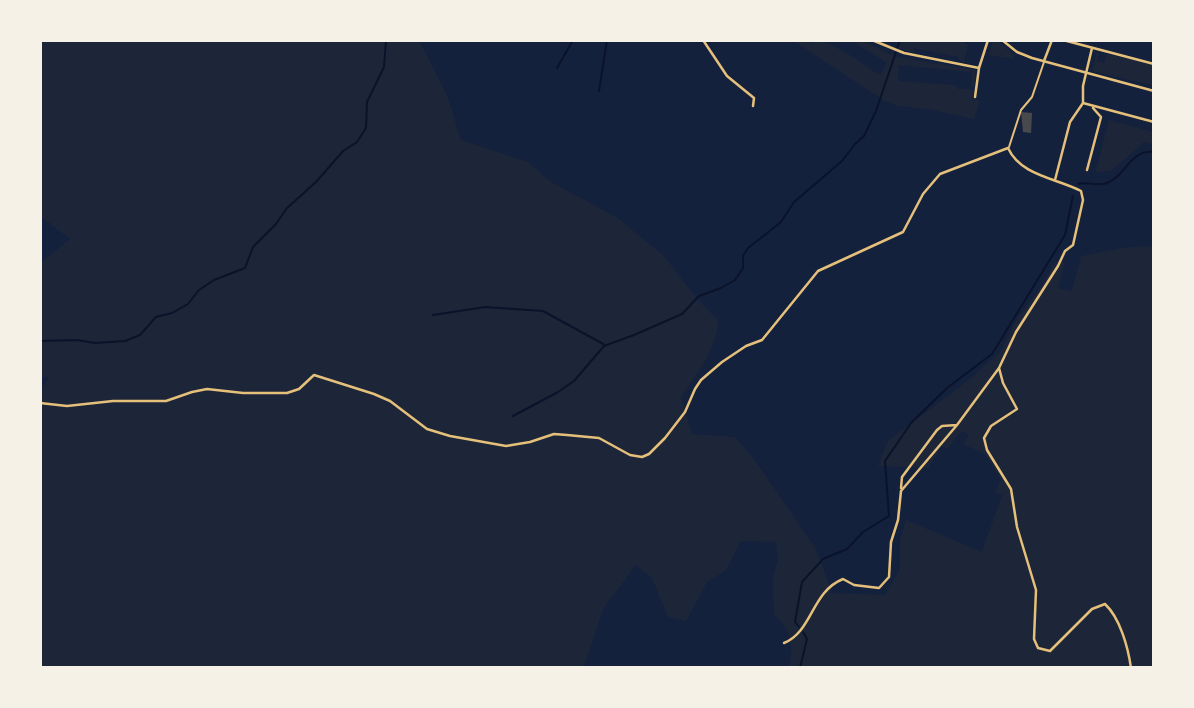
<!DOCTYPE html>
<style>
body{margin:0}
#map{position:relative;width:1194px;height:708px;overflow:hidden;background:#14213d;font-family:"Sofia Sans Condensed",sans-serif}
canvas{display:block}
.frame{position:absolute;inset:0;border:42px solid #f6f1e7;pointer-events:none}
</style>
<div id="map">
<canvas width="1194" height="708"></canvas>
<div class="frame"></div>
</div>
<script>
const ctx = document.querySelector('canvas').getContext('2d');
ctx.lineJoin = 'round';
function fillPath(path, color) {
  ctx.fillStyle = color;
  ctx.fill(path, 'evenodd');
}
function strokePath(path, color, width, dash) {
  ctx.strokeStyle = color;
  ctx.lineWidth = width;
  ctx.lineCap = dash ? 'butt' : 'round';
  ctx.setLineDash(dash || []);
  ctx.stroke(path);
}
const green = new Path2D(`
 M40 40H419L447 95 461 140 528 162 551 182 618 218 664 256 697 299 718 320C717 349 697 374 681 397L692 434 735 437 754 459 816 549 832 593 885 595 900 569V540L906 520 982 552 1002 495 995 493 1001 479 985 454 963 444 969 435 962 431 947 449 942 446 928 468 878 466 888 441 970 379 1000 352 1017 319 1042 286 1054 263 1065 262 1058 288 1072 291 1081 256 1128 247 1154 246V668H789C794 643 791 631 774 614L773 578 778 560 776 542 741 541 726 570 707 582 686 621 668 617 652 578 636 565 603 609 584 668H40V389L49 378 40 377V263L70 239 40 216Z
 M796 40H808L813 44 816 40C838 44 860 63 880 75L887 63 850 40H861L896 57 976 70 974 87H971L972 72 899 65 898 81 954 85 958 89H973L972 99 980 101 974 119 928 109 898 106 885 101 795 42Z
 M897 40H955L968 44 964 61 959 60V57L913 48V52L897 48Z
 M993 40H997L1014 55V59L989 55Z
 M1097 52H1099L1097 61 1104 63 1107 54 1154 65V86L1092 71Z
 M1109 120 1154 132V144L1144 142 1111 171 1096 172Z`);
const stream = new Path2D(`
 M557 68 573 40
 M599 91 607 40
 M1078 184C1088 181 1097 187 1107 183 1126 176 1130 149 1154 152
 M433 315 485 307 543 311 605 345
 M40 341 77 340 95 343 125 341 140 335 156 317 172 313 188 304 199 290 214 280 245 268 253 247 276 224 287 208 316 182 343 151 357 142 366 128 367 102 384 67 386 40
 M513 416 558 392 574 381 604 346 634 335 682 314 699 296 721 288 735 280 743 268V256L748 248 781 222 794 202 842 161 855 144 864 136 876 111 900 40
 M799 627 795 622 802 582 823 559 847 549 863 532 889 516 885 461 911 423 947 388 992 354 1065 235 1073 196
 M800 668 807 639 803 632`);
const building = new Path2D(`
 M1021 112 1032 113 1031 133 1023 132Z`);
const pedestrian = new Path2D(`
 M1009 147 1021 110 1032 97 1044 62`);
const minor = new Path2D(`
 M703 40 727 76 754 98 753 106
 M872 40 904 53 979 68 988 40
 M1002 40 1017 52 1032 58 1154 91
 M1063 40 1154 64
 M1044 61 1052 40
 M975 97 979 68
 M1083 103 1154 122
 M1087 170 1101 117 1093 108
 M1055 180 1070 122 1083 103V86L1092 48
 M999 368 1003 383 1017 409 991 426 984 438 987 450 1011 489 1017 527 1036 590 1034 639 1038 648 1050 651 1092 609 1105 604C1120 618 1128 647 1131 668
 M40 403 67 406 113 401H166L192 392 207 389 243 393H287L299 389 314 375 374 394 390 401 427 429 450 436 506 446 530 442 554 434 567 435 599 438 630 455 642 457 649 454 665 438 685 412 695 389 701 380 722 362 746 346 762 340 818 271 903 232 923 194 940 174 1008 148C1021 176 1056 178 1081 191L1083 200 1073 245 1065 251 1058 266 1016 332 999 368 957 425 901 491 898 520 891 542 889 577 879 588 854 585 843 579C811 592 813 631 784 643
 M901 488 902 477 937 430 942 426 957 425`);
fillPath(green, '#1d2539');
strokePath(stream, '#0b132b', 2);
fillPath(building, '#48494c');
strokePath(pedestrian, '#e5c07b', 2);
strokePath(minor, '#e5c07b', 2.5);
</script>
